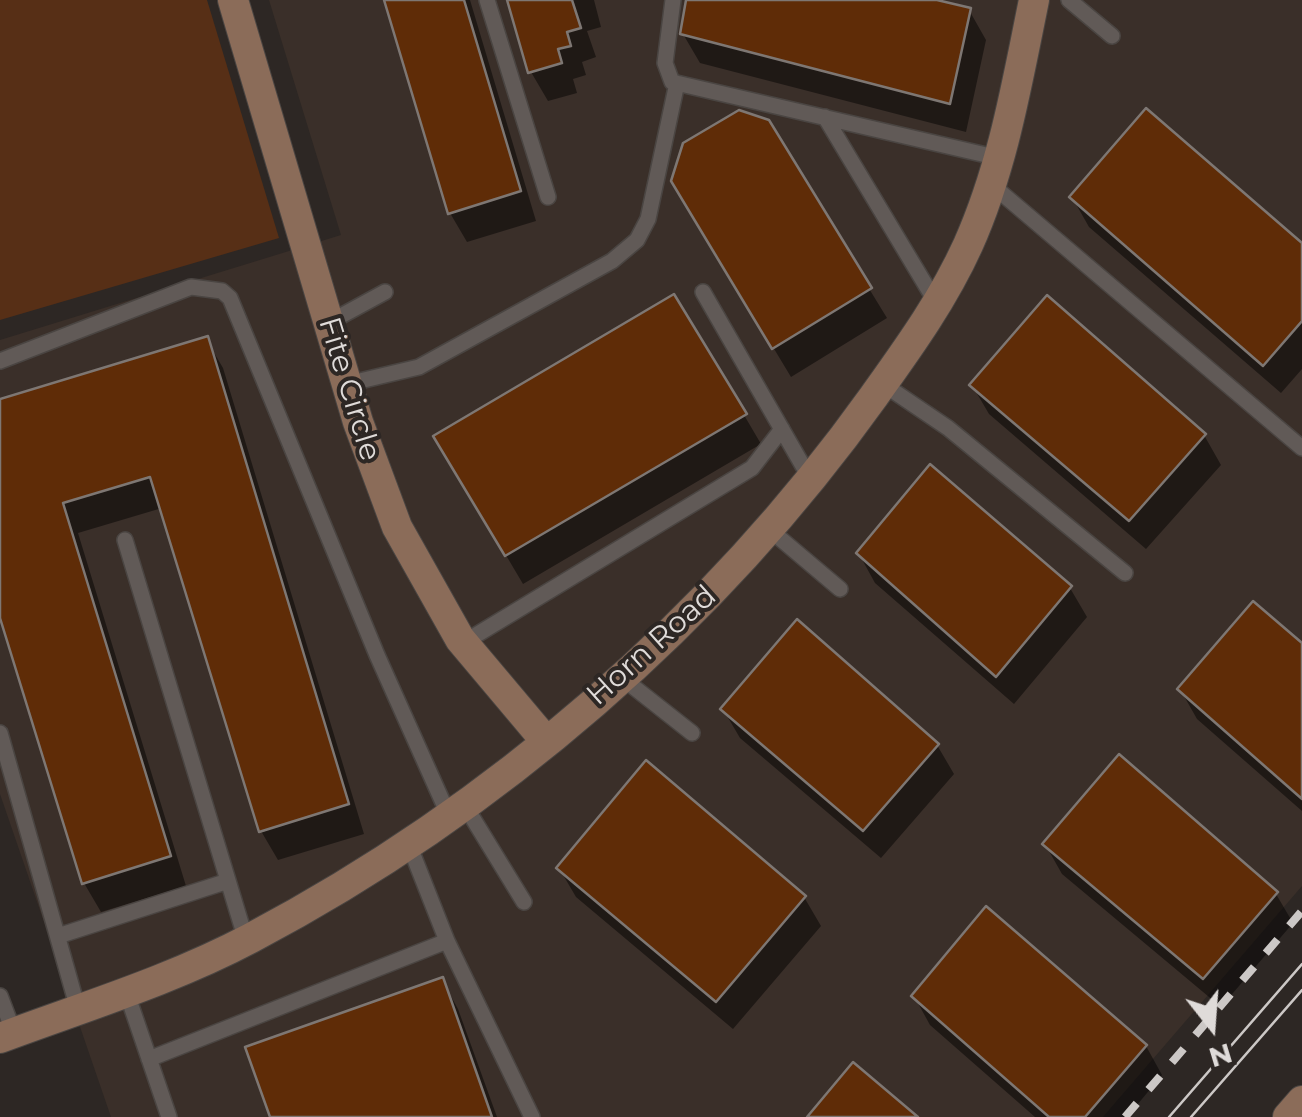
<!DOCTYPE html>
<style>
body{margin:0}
#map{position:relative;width:1302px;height:1117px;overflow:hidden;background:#2d2724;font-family:Montserrat,sans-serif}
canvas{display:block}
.north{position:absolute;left:1162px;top:977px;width:100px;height:100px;-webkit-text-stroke:8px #2d2724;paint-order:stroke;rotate:163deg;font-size:28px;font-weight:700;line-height:40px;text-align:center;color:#dfdbd9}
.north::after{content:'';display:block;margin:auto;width:35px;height:45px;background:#dfdbd9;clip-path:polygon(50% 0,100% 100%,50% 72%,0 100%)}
</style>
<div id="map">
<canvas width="1302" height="1117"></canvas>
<div class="north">N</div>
</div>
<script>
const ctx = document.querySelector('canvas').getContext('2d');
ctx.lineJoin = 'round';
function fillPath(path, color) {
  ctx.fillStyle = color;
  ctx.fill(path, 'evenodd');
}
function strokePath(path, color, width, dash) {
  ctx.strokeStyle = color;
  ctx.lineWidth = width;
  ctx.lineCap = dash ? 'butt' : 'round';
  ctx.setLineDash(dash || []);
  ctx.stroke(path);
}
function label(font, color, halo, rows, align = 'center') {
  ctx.font = font + ' Montserrat,sans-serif';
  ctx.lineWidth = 8;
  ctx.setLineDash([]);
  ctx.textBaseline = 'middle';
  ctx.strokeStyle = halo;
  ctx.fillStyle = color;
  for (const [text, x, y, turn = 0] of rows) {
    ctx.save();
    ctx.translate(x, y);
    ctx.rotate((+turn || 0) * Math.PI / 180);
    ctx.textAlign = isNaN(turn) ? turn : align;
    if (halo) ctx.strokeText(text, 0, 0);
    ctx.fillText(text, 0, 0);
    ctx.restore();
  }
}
const built = new Path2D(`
 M269 0H1302V886L1103 1117H111L0 794V340L341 235Z`);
const green = new Path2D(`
 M0 0H207L279 238 0 320Z`);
const shadow = new Path2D(`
 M387 0H470L536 221 467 242 450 213Z
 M510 0H594L601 27 587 31 596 57 582 62 586 75 573 79 577 93 548 101 531 72Z
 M690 0H926L969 10 986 40 966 132 700 63 683 34Z
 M767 122 887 318 791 377 691 211Z
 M1072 197 1302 246V369L1281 393 1089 227Z
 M206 339 223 368 364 834 278 860 261 831 162 508 78 533 186 886 101 912 84 883 0 604V401Z
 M972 385 1204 435 1221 465 1146 549 989 414Z
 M744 415 761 444 523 584 436 437Z
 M859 554 1070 588 1087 617 1014 704 875 583Z
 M1302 646V811L1197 719 1180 689Z
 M723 709 937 745 954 774 881 858 740 738Z
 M1045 844 1276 894 1293 923 1221 1007 1062 874Z
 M559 868 804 897 821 926 733 1029 576 897Z
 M442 980 458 1009 497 1117H273Z
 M914 996 1146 1046 1162 1075 1127 1117H1035L930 1025Z`);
const building = new Path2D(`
 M384 0H464L521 191 448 214Z
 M507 0H572L581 28 567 32 571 46 558 49 562 63 528 73Z
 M686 0H937L971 8 950 104 680 34Z
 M1146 108 1302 243V321L1263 366 1069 197Z
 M739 110 769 120 872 288 772 349 671 181 683 143Z
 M674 294 747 414 505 556 433 436Z
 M1047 295 1206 434 1129 521 969 385Z
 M208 336 349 804 259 832 150 477 63 503 171 856 82 884 0 618V399Z
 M930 464 1072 586 996 677 856 553Z
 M1253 601 1302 643V799L1177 689Z
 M797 619 939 744 863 831 720 709Z
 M1119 754 1278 892 1203 979 1042 844Z
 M646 760 806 896 716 1002 556 868Z
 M986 906 1147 1045 1085 1117H1049L911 996Z
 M443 977 492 1117H270L245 1047Z
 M853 1062 918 1117H807Z`);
const lane = new Path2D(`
 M487 0 548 197
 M673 0 665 63 672 82 999 158
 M1069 0 1112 36
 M825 117 937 304
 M992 185 1302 448
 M703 292 811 480
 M328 323 385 292
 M0 361 191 287 222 291 230 298 377 655 449 816
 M347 384 419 367 612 261 637 240 648 219 677 83
 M883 384 948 428 1125 573
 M769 529 840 589
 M125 540 246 940
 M463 643 752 468 782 429
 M621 677 692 733
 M0 733 78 1009
 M464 804 524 902
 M408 842 447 941 532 1117
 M58 936 228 881
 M126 991 169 1117
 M0 996 14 1033
 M149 1059 447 941`);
const secondary = new Path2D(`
 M233 0 358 422 397 527 460 639 545 740
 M0 1038C83 1007 172 980 251 938 495 809 714 620 874 396 909 347 943 300 968 245 1003 167 1017 83 1034 0
 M1288 1117 1302 1101`);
const tram = new Path2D(`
 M1169 1117 1302 964
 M1191 1117 1302 990`);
const rail = new Path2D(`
 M1125 1117 1302 911`);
const streetNames = [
 ["Fite Circle",349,389,73],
 ["Horn Road",652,646,-42]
];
fillPath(built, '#3a2f29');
fillPath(green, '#572f16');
fillPath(shadow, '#0007');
fillPath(building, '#5f2c07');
strokePath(building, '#7e7773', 2.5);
strokePath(lane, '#4a4542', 18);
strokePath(secondary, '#4a4542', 32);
strokePath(lane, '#615a57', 15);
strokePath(secondary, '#8b6c59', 30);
strokePath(tram, '#ccc8c6', 2.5);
strokePath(rail, '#ccc8c6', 8, [18, 18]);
label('30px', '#dfdbd9', '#2d2724', streetNames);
</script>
